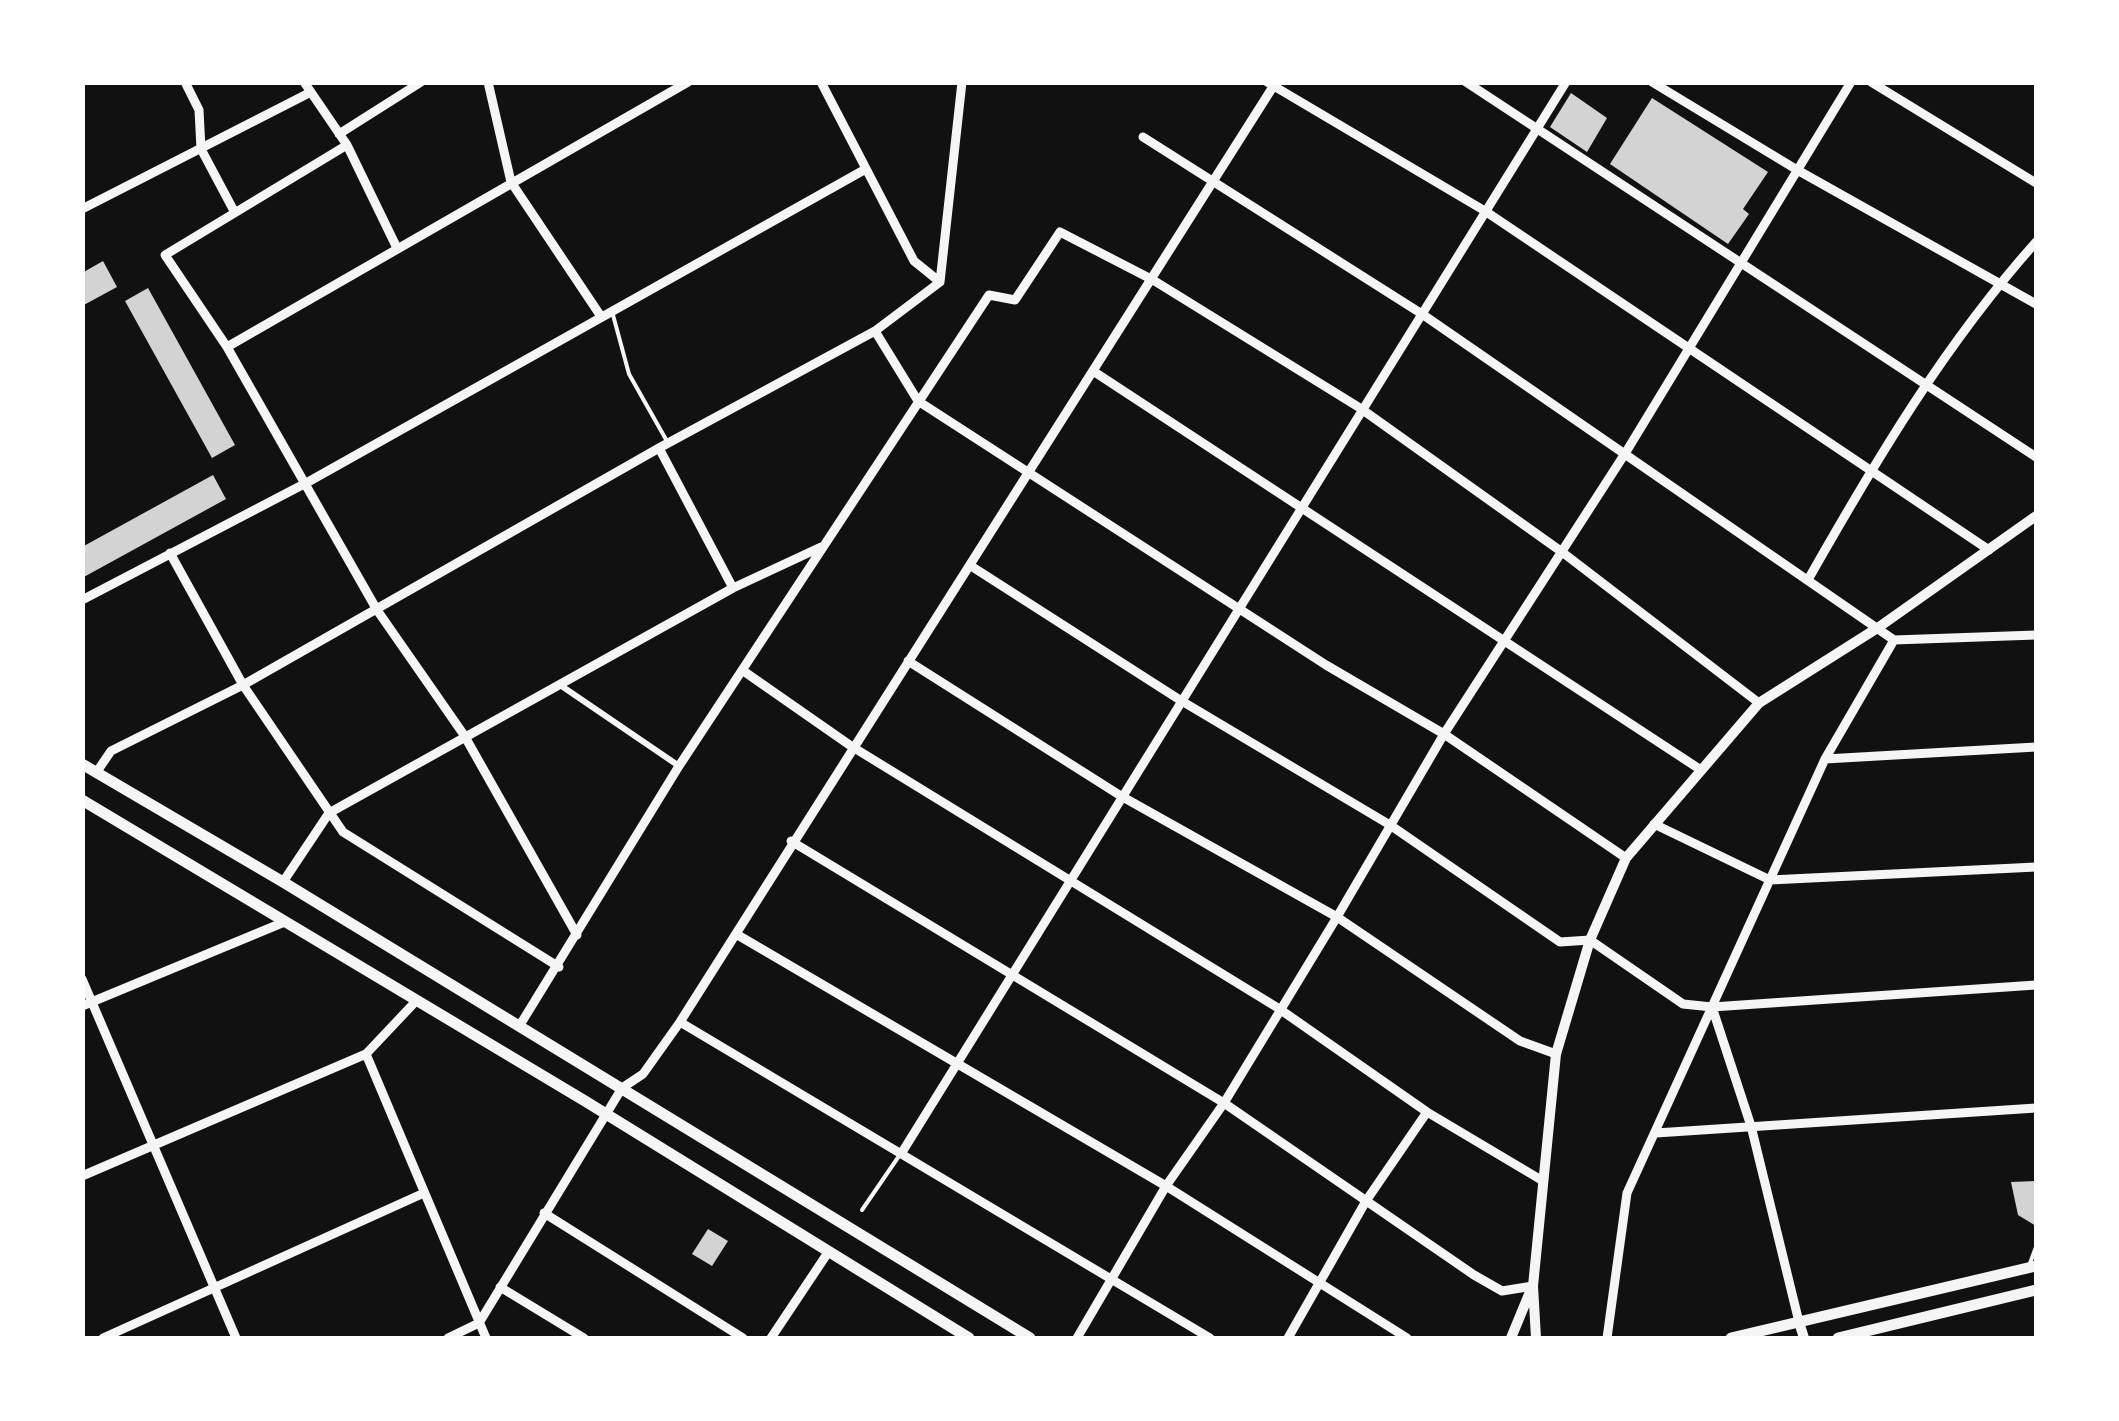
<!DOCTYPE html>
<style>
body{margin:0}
#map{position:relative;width:2119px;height:1421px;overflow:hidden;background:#111;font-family:"Sofia Sans Condensed",sans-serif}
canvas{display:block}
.frame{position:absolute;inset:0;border:85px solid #fff;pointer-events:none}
</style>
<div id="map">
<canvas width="2119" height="1421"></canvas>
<div class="frame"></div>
</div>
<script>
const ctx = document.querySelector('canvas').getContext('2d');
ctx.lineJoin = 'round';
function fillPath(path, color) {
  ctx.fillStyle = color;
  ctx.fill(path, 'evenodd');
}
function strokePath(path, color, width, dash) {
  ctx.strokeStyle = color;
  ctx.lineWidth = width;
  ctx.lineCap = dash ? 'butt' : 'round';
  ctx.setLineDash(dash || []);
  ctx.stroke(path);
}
const building = new Path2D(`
 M1571 93 1607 118 1587 152 1550 127Z
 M1652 98 1768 172 1743 209 1749 214 1728 244 1610 164Z
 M103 261 117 287 82 306V273Z
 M148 288 235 445 212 458 125 301Z
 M213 475 226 499 82 578V547Z
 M2036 1181V1226L2018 1215 2011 1182Z
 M708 1229 728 1241 712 1266 692 1254Z`);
const service = new Path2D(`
 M613 315 629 374 668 443
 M862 1210 899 1156
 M2029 1266 2036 1247`);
const pedestrian = new Path2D(`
 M563 687 679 766`);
const minor = new Path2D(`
 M185 82 199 110 201 149 234 211
 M304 82 347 145 396 246
 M488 82 511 182 600 315
 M821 82 914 261 940 282
 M1267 82 1485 211 1989 550
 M1466 82 2036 457
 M1652 82 1799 171 2036 304
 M1871 82 2036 183
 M339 134 421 82
 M1143 137 1422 314 1894 640 1825 759 1627 1193 1607 1338
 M347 145 165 255 227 347 377 610 464 735 577 935
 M82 209 311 92
 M940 282 962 82
 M875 331 918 401 1326 665 1444 734 1626 858
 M227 347 688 82
 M1093 371 1701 770
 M659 448 733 588
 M170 553 243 685 343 832 559 967
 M971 566 1180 700 1390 825 1560 942 1590 940 1683 1004 1712 1007 2036 985
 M1809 578C1876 460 1945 344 2036 242
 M82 600 308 482 864 170
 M1894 640 2036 635
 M908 661 1121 796 1337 917 1520 1041 1556 1054
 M742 670 851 746 1278 1008 1427 1112 1543 1181
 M1825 759 2036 747
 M96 773 111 751 243 685 659 448 875 331 940 282
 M1654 824 1770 880 2036 867
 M791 841 1224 1103 1474 1275 1502 1291 1533 1286
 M283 882 329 813 733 588 821 547
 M736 934 1166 1186 1407 1338
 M82 979 236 1338
 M417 1000 366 1054 486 1338
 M82 1006 282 923
 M1712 1007 1751 1126 1799 1322
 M680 1022 1210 1338
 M520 1025 679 766 989 295 1015 300 1060 232 1153 280 1360 408 1562 552 1759 703
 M1656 1133 2036 1108
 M901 1154 1566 82
 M82 1176 366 1054
 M544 1213 743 1338
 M500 1287 584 1338
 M479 1323 622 1088 643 1074 680 1022 1276 82
 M103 1338 424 1193
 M448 1338 479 1323
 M771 1338 829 1251
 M1077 1338 1166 1186 1224 1103 1337 917 1444 734 1626 452 1851 82
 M1288 1338 1366 1201 1427 1112`);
const tertiary = new Path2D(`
 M1799 1322 1804 1338
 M1511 1338 1532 1287
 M1536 1338 1533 1286 1556 1054 1590 940 1626 858 1759 703 1879 627 2036 516`);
const secondary = new Path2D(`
 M82 764 283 882 1030 1338
 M82 800 585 1101 969 1338
 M1731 1338 2036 1266
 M1838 1338 2036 1290`);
fillPath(building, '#d3d3d3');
strokePath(service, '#f5f5f5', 4);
strokePath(pedestrian, '#f5f5f5', 6);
strokePath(minor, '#f5f5f5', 9);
strokePath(tertiary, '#f5f5f5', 10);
strokePath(secondary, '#f5f5f5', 11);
</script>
